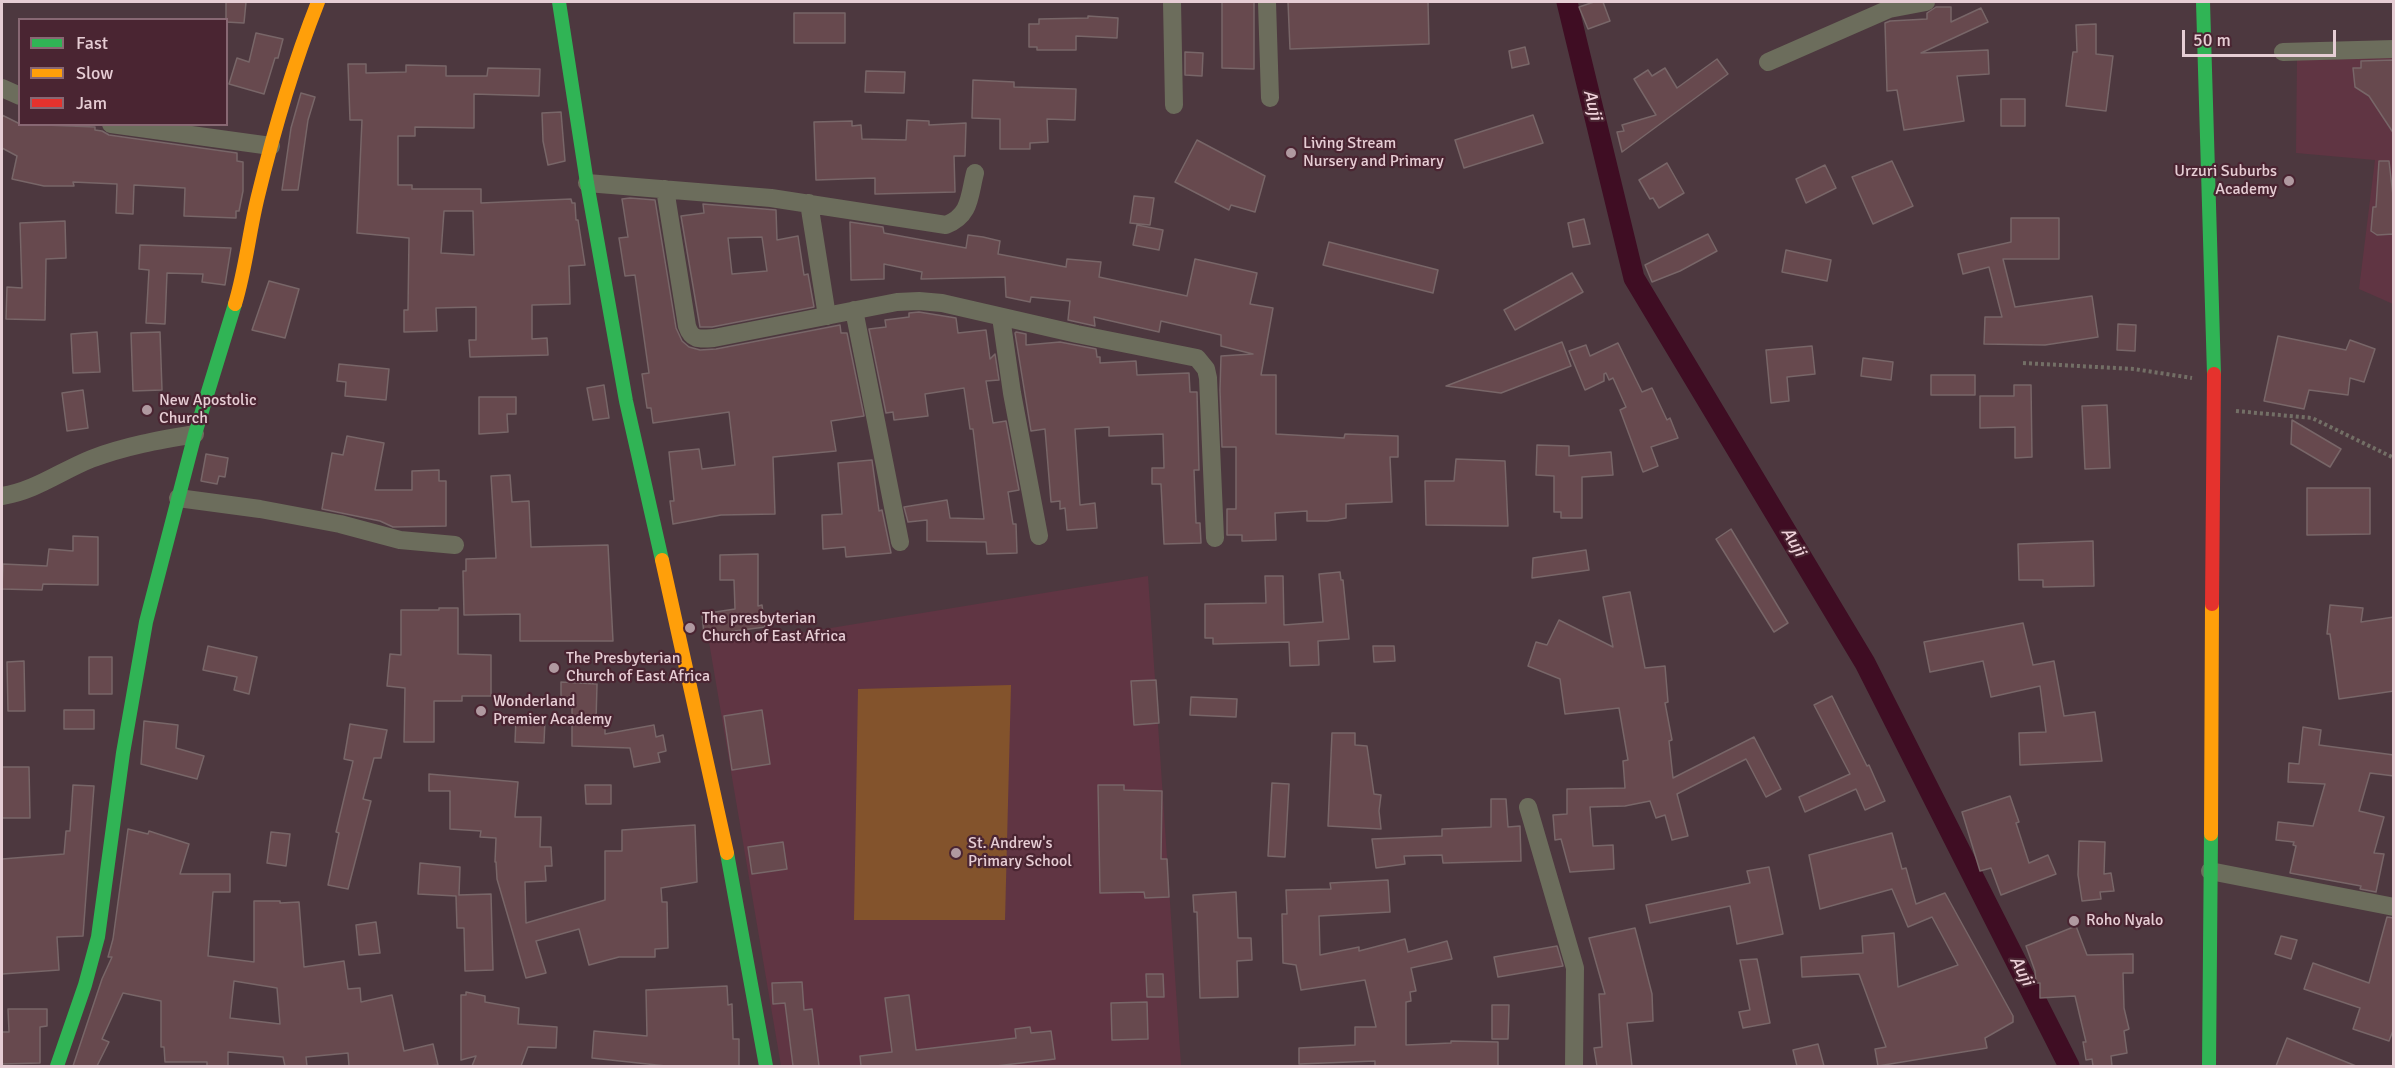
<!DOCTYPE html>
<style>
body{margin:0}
#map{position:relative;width:2395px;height:1068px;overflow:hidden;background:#4d383f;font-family:Signika,sans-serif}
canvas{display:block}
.frame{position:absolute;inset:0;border:3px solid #e6cdd4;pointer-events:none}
.legend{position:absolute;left:18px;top:18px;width:210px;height:108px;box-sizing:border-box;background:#4a2532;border:2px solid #886873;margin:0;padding:8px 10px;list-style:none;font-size:18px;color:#e6cdd4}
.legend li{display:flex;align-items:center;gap:12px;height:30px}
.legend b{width:30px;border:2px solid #886873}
.scale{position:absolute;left:2182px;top:30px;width:154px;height:27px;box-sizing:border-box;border:3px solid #e6cdd4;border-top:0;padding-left:8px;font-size:18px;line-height:21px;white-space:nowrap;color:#e6cdd4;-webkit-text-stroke:4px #4a2532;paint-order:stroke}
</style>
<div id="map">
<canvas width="2395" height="1068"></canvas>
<div class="frame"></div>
<ul class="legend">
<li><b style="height:8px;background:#30b455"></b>Fast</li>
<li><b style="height:8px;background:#ff9f0a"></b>Slow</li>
<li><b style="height:8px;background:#e5322d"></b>Jam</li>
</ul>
<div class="scale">50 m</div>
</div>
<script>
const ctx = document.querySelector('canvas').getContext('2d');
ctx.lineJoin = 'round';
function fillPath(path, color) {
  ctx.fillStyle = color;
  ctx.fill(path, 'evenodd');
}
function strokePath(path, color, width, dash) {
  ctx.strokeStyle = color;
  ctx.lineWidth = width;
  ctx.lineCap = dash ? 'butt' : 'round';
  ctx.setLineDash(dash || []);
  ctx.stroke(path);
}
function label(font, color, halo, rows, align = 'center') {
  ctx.font = font + ' Signika,sans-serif';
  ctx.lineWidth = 4.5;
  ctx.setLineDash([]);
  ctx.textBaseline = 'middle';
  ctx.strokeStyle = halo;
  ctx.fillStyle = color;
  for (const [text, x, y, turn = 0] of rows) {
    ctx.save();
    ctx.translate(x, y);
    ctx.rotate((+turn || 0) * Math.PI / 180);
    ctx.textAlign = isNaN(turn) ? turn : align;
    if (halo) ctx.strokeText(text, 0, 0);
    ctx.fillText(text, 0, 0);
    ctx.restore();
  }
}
const built = new Path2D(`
 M2393 56V304L2359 289 2375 160 2296 153 2297 58Z
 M1148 576 1181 1065 1159 1066H781L709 642 782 636Z`);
const green = new Path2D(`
 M1011 685 1005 920H854L858 689Z`);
const canal = new Path2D(`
 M1567 2 1634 278 1865 663 2069 1066`);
const building = new Path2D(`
 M226 2H246L244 23 226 22Z
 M1222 2H1254V69L1222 68Z
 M1288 2H1428L1429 44 1290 49Z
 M1594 2H1603L1610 21 1588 29 1579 7Z
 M1936 7H1951V22L1981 8 1988 22 1921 53 1988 50 1989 74 1957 76 1964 121 1904 130 1897 90 1887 91 1885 23 1890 21 1927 19V13Z
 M794 13H845V43H794Z
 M1088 16 1118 18 1117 38 1076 36V50H1037V47H1029V24H1039V19L1088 18Z
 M2096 24V54L2113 56 2106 111 2066 106 2073 52H2077L2076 25Z
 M256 33 283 39 278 58H275L264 94 229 84 237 58 249 62Z
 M1525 47 1529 64 1512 68 1509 51Z
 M1185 52 1203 53 1202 76 1185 75Z
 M1717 59 1728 74 1622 152 1617 132 1624 131 1622 125 1656 115 1634 79 1648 70 1652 76 1665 68 1677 88Z
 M2394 60V134L2369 96 2355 87 2353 68H2361V61Z
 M348 64H366V73L406 72V65L446 66V76H487L488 68 540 69 539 96 474 94V128L415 127V136H398V185H412V189H481V203L571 199 572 203H575L576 220H578L585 265 569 266 570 304 532 305V339L547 338 548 355 470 357 469 340H476V307L436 308 437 331 404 332V310H408L409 238 357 233 362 120H350ZM444 211H473L474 255 441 253Z
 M866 71 905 72 904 93 865 92Z
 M973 80 1014 82V87L1076 89 1075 120 1047 119 1048 142 1030 143V149H1000V119L972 118Z
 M301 93 315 97 308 120 298 190H282L291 128Z
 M2001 99H2025V126H2001Z
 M561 112 565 161 548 165 543 141 542 113Z
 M2 115 20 124 95 127V130L102 131 109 135 237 153V161L243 162V191L239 211H236V218L184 216 185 188 134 185 133 214 116 213 117 184 73 182 74 186H44L12 179 17 156 2 148Z
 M1533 115 1543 143 1464 168 1455 140Z
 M907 120 929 121V125L966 123 965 156H954L955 192 875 194V178L816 180 814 122 852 121V126L861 125 862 139 906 140Z
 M1197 140 1265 176 1255 212 1231 205 1229 210 1175 182Z
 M1892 161 1913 206 1873 224 1852 177Z
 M2379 161H2389L2394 204V234L2377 235 2371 231 2373 207H2376Z
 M1667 163 1684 193 1659 208 1653 198 1650 199 1639 180Z
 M1825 165 1836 188 1806 203 1796 179Z
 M1134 196 1154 198 1150 225 1130 223Z
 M630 198 655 200 676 328 682 341 689 347 700 350 716 349 840 325 841 333H847L864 416 831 421 836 451 773 457 775 514 721 515 673 524 670 501H674L669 452 699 449 702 469 735 465 729 412 653 423 651 408H647L642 374 649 373 635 275 625 276 619 238 628 237 622 199Z
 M703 204 776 210 777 240 798 236 804 275 808 274 814 307 712 327H700L681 216 704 213ZM762 237 767 271 732 274 728 238Z
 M2011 218H2059V259H2003L2015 307 2092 296 2098 337 2045 345 1984 344 1985 317H2002L1989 267 1963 274 1958 254 2011 242Z
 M1584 219 1590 244 1573 247 1568 223Z
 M65 221 66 258 46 259 45 320 6 319 7 287 22 288 20 223Z
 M850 222 883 227 884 233 966 248 968 235 983 237 1000 241 998 254 1066 267 1067 259 1101 262 1099 277 1187 296 1195 259 1257 273 1250 304 1273 308 1261 375H1276V434L1344 438 1345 434 1398 436V457H1390L1392 502 1346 504V518L1327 521H1307V511L1275 513 1276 540 1242 541V535H1227V509H1236V447H1222L1220 390 1221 356 1253 354 1221 346V335L1161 321 1159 332 1094 317 1095 326 1068 320 1070 301 1031 297 1030 302 1006 297 1005 277 921 279 922 272 884 264V279L851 280Z
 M1137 225 1163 230 1159 250 1133 245Z
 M1708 234 1717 251 1680 271 1652 282 1645 265Z
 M1329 242 1438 270 1433 293 1323 265Z
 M140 245 231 248 225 285 202 282 203 274 167 273 165 324 146 323 149 270 139 269Z
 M1786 250 1831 260 1827 281 1782 272Z
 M1572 273 1583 292 1515 330 1504 310Z
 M269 281 299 289 285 338 252 330Z
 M919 312 956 318 958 333 986 330 990 359 995 354 999 380 986 381 993 423 1006 421 1019 490 1008 492 1013 524H1016L1017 553 987 554 986 542 927 541V520L908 522 904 507 947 500 950 518 984 519 973 429H970L964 388 925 394 928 416 894 420 893 412 886 413 869 329 886 327 885 320 909 317V313Z
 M2118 324 2136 325 2135 351 2117 350Z
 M97 332 100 372 73 373 71 334Z
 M160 332 162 390 133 391 131 333Z
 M1016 332 1026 334V345L1060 342 1096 349 1097 357H1100V363L1136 361 1137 375 1189 373 1190 392H1197L1199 470H1194L1196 523H1200L1201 543 1164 544 1161 484H1152V468H1164L1163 434 1109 436V427L1075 429 1080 505 1095 503 1097 528 1067 530 1065 508 1060 509V501L1051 502 1045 429 1031 431 1015 333Z
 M2278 336 2346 350 2350 340 2375 349 2364 382 2350 378 2348 395 2309 390 2304 409 2264 401Z
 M1562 342 1571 366 1501 393 1446 386Z
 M1618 343 1642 392 1652 388 1667 420 1670 418 1678 438 1651 447 1658 466 1643 472 1620 410 1626 407 1613 378 1609 380 1606 373 1604 374V381L1585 390 1569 351 1586 345 1590 356Z
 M1812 346 1815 374 1787 377 1789 401 1771 403 1766 350Z
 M1863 358 1893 362 1891 380 1861 376Z
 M339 364 389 369 386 400 345 396 346 382 337 381Z
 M1931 375H1975V395H1931Z
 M604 385 609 418 593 420 587 388Z
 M2014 385H2031L2032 457 2015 458V427L1980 428V396H2014Z
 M83 390 88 428 67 431 62 393Z
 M479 397H516V414H507L508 432 479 434Z
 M2107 405 2110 468 2085 469 2082 406Z
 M2292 420 2341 449 2330 467 2291 444Z
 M347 436 384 443 375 490H412V471L439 470V481H446V526L393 527 380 521 322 509 332 453 343 455Z
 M1537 445 1569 446V456L1611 452 1613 475 1582 477V518H1561V512H1554V476L1536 475Z
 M206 454 228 458 225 477 219 476 217 484 201 481Z
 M1456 459 1505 461 1508 526 1426 525 1425 481H1454Z
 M872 460 879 511 882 510 891 553 846 557 845 547 823 549 822 515 842 514 838 463Z
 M510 475 512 502 529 501 531 547 608 545 613 641H520V614L464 615 463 571H466V559L496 558 491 476Z
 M2307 488H2370V534L2307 535Z
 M1731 529 1788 623 1774 632 1716 539Z
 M73 536 98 537V585L43 584 42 590 2 589 3 564 47 566 49 549 73 551Z
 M2093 541 2094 586 2043 587V580H2019L2018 544Z
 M1586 550 1589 570 1532 578 1533 558Z
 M758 554V606L762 605 765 627 704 635 702 614 735 609 734 580H720V555Z
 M1340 572 1341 580H1343L1349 639 1318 641 1319 665 1290 666 1289 642 1213 644V638H1205V604L1266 603 1265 576H1283L1284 625 1323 622 1319 574Z
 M1630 592 1645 668 1665 666 1668 702 1665 703 1672 740 1669 741 1673 778 1754 737 1781 789 1766 797 1746 759 1677 794 1688 836 1672 840 1665 815 1656 818 1650 801 1625 806 1590 807 1593 846 1613 845 1614 869 1570 872 1561 839 1555 840 1553 815 1567 814V789L1625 788 1623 761 1628 760 1619 708 1565 714 1560 679 1528 666 1536 642 1547 645 1559 620 1613 647 1603 597Z
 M2330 605 2363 608 2361 622 2394 617V691L2339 699 2330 634H2327Z
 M439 608H458V654L491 655V696H462V701H434V742H404L405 688 387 686 390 654 401 655V610H439Z
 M2023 623 2033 665 2054 661 2064 716 2095 712 2102 761 2020 765 2019 733 2046 732 2040 686 1991 697 1983 661 1930 672 1924 642Z
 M208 646 257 657 249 694 234 690 237 677 203 670Z
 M1373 646H1394L1395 661 1374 662Z
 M89 657H112V694H89Z
 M24 661 25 711H8L7 662Z
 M1156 680 1159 723 1134 725 1131 681Z
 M561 682 597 684 596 722H605V734L654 725 656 737 663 735 666 751 658 753 660 762 634 767 630 748 572 746V700L561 699Z
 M1832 696 1867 766 1869 765 1885 801 1865 810 1856 789 1805 812 1799 797 1850 774 1814 705Z
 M1191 697 1237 699 1236 717 1190 715Z
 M64 710H94V729H64Z
 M762 710 770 764 732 770 724 716Z
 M516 718 545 719 544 743 515 742Z
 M144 721 178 725 176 748 204 756 197 779 141 764Z
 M350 724 387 730 381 758H374L363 799 371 801 348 889 328 885 339 833 336 832 353 761 344 759Z
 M2303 727 2321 730 2319 745 2394 755V776L2370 773 2359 811 2384 817 2374 853 2384 854 2376 892 2360 889 2361 886 2290 873 2296 846 2293 845 2294 842 2276 840 2278 822 2313 826 2325 784 2288 782 2289 763 2299 764Z
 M1332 733H1355V745L1367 746 1374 794 1381 795 1379 811 1381 829 1328 826Z
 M2 767H29L30 818H2Z
 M429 774 518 782 515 817H541L540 847H551L552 866H545L546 881 525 882 526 923 605 900V851H622V830L695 825 697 882 661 888 662 902H667L668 948 655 949V957H619L589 965 579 929 536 941 546 973 526 978 497 879 496 862H495L496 838 480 837 481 831 450 829V791H429Z
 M1272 783 1289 784 1285 857 1268 856Z
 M73 785 94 786 83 936 57 937 59 970 2 974V859L64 854 66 831H70Z
 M585 785H611V804H586Z
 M1098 785H1124V790L1162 791 1161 859H1167L1169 897 1145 898 1144 892 1100 893Z
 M2010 796 2019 822 2016 823 2029 863 2048 855 2056 874 2001 895 1991 868 1980 871 1962 812Z
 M1491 799H1506L1508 827 1520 826 1521 861 1443 863 1442 855 1404 856 1405 864 1376 868 1372 839 1442 836V829L1491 827Z
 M128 829 148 834 149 831 189 844 180 874H230V892H213L208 956 254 962V901H280V903L299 902 304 967 344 961 348 989 360 988 361 1002 392 995 404 1051 433 1044 438 1065 429 1066H349L348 1053 306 1057 307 1066H285L283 1057 228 1052V1066H207V1062H165L164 1047H161V1001L123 993 102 1039 109 1042 97 1066H73L102 979 112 957H108L113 939ZM234 981 277 988 280 1024 230 1018Z
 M271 832 290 834 286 866 267 863Z
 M1892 833 1902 869 1906 868 1916 904 1945 893 2013 1016V1022L1985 1038 1987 1048 1878 1066 1875 1049 1886 1047 1859 974 1802 977 1801 957 1863 953 1862 936 1894 933 1898 987 1958 965 1932 917 1908 927 1892 889 1820 909 1809 855Z
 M2079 841 2105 842 2104 874 2111 873 2114 891 2100 892 2101 899 2082 901 2078 875Z
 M783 842 787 869 752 874 748 847Z
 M420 863 460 867 459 895 491 894 493 970 465 971 464 928H457L456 896 418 894Z
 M1769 867 1783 934 1737 944 1730 906 1650 923 1646 905 1750 883 1747 871Z
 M1388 880 1390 912 1319 916 1320 955 1359 947V951L1405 939 1408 952 1447 941 1452 959 1411 968 1416 991 1410 992 1411 1001 1406 1002V1045L1451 1043V1041L1498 1042V1066H1375V1061L1299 1064V1048L1355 1045V1027H1376L1365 980 1301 990 1296 965 1283 963 1282 914H1287L1286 890 1331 889 1330 883Z
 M1236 892 1238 938H1251L1252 960 1237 961 1238 997 1200 998 1197 912H1194L1193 895Z
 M2387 917 2394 918V1028L2389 1041 2353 1029 2360 1008 2304 989 2313 963 2369 983Z
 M376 922 380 953 359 955 356 925Z
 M2076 926 2087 955 2133 954V973H2123L2124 1008 2129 1029 2124 1031 2127 1053 2111 1056 2112 1066H2093L2092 1059 2086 1060 2083 1042H2086L2075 996 2040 998V983H2036L2035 971 2026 946Z
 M1635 928 1652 994 1653 1021 1627 1023 1632 1066H1597L1594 1048 1602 1047 1599 994H1605L1589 938Z
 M2281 936 2297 940 2291 959 2275 954Z
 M1557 946 1563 966 1498 977 1494 957Z
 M1757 959 1770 1023 1743 1028 1739 1012 1750 1010 1740 960Z
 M1146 974H1163L1164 997H1147Z
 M802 982 804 1010 812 1009 819 1066H793L785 1003 773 1004 772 983Z
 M727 986 728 1005 732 1004 733 1039H739V1066H666L592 1058 594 1031 647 1036 646 990Z
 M466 992 485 996V1002L519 1008 518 1024 557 1027 556 1048 528 1047 521 1066H472L476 1056 461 1060V995H466Z
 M909 995 916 1050 1016 1038 1015 1029 1030 1027 1031 1033 1051 1031 1055 1059 996 1066H861L860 1056 892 1052 885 998Z
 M1147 1002 1148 1039 1112 1040 1111 1003Z
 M1492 1005H1509L1508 1039H1492Z
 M8 1009H47V1026L40 1027V1063L2 1064V1032H9Z
 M2287 1038 2356 1066H2276Z
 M1818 1044 1824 1066H1797L1793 1050Z`);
const path = new Path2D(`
 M2023 363 2134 369 2192 378
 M2236 411 2312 418 2394 458`);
const street = new Path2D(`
 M1172 2 1174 105
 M1267 2 1270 98
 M2283 52 2394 49
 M1768 62 1889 9 1926 2
 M2 88 20 96
 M111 124 271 146
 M587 183 771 198 946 225C971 215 969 196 975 173
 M665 189 687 326C692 341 700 339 714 338L897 302 919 301 942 303 1077 334 1197 358 1206 369 1208 378 1215 538
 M809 203 827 316
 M854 310 900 542
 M1001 317 1012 393 1039 536
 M2 496C35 491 61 471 91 459 125 446 159 440 195 434
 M178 498 260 509 340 524 400 540 455 545
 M1528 807 1575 968 1574 1066
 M2210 871 2394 907`);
const fast = new Path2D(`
 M559 2 587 183 626 401 662 560
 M2203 2 2214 374
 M727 853 766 1066
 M57 1066 85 985 98 937 123 753 146 622 195 434 235 304
 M2209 1066 2211 834`);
const slow = new Path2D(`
 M235 304C246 268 249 232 258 196 274 130 293 65 318 2
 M662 560 727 853
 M2211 834 2212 604`);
const jam = new Path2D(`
 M2212 604 2214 374`);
const markers = [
 [1291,153,6,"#b099a0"],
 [2289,181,6,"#b099a0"],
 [147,410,6,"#b099a0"],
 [690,628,6,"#b099a0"],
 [554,668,6,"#b099a0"],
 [481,711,6,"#b099a0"],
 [956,853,6,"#b099a0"],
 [2074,921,6,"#b099a0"]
];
const poiNames = [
 ["Living Stream",1303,144],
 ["Nursery and Primary",1303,162],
 ["Urzuri Suburbs",2277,172,"right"],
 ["Academy",2277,190,"right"],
 ["New Apostolic",159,401],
 ["Church",159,419],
 ["The presbyterian",702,619],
 ["Church of East Africa",702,637],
 ["The Presbyterian",566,659],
 ["Church of East Africa",566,677],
 ["Wonderland",493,702],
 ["Premier Academy",493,720],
 ["St. Andrew's",968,844],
 ["Primary School",968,862],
 ["Roho Nyalo",2086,921]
];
const waterNames = [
 ["Auji",1592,105,76],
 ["Auji",1793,542,59],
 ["Auji",2021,971,63]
];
fillPath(built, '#603543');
fillPath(green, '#83532c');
strokePath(canal, '#3f0d23', 21);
fillPath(building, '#67494e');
strokePath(building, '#786668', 1.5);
strokePath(path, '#736f66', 4, [3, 3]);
strokePath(street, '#6c6d5c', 18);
strokePath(fast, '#30b455', 14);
strokePath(slow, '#ff9f0a', 14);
strokePath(jam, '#e5322d', 14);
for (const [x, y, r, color] of markers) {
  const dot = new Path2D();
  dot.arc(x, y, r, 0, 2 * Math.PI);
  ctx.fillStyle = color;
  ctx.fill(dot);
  strokePath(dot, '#4a2532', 2);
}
label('16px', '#e6cdd4', '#4a2532', poiNames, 'left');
label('italic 18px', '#eed1d9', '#4a2532', waterNames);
</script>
